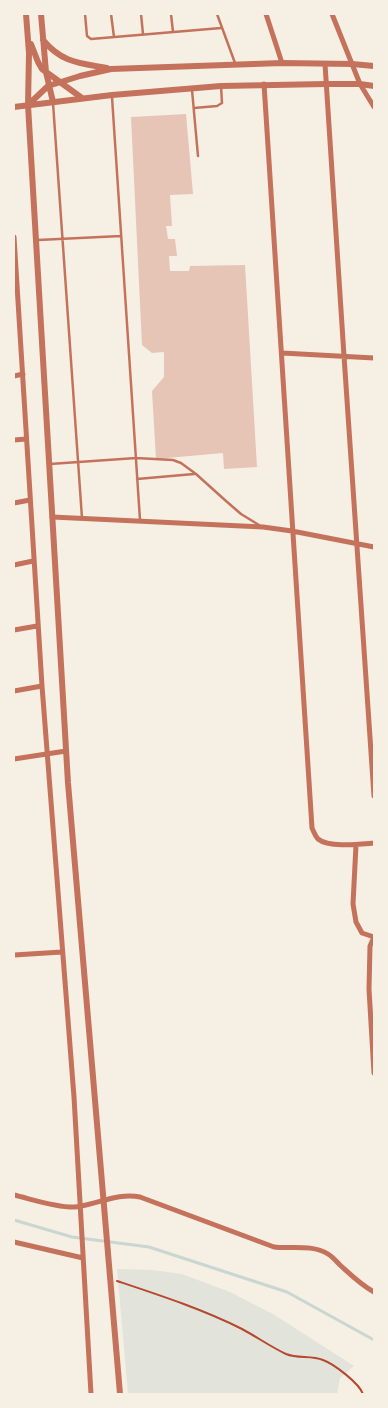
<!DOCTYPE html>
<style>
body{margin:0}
#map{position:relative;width:388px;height:1408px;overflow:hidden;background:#f6efe4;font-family:"Sofia Sans Condensed",sans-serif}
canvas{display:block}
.frame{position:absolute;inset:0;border:15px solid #f6efe4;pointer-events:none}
</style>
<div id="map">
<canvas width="388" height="1408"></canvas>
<div class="frame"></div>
</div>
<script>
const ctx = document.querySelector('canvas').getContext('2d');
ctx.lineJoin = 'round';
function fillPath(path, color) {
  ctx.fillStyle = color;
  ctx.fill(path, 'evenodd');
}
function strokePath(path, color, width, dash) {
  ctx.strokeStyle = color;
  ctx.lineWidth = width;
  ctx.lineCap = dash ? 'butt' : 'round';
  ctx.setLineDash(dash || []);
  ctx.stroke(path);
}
const green = new Path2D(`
 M117 1269 152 1270 182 1274 230 1292 273 1314 354 1366 340 1378 337 1394H128Z`);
const stream = new Path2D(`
 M14 1220 72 1237 149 1247 287 1292 374 1340`);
const building = new Path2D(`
 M186 114 193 194 170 195 172 226H166L168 239H175L177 256H169L170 271H189L190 266 245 265 257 467 224 469 223 453 156 459 152 391 164 377V352L152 353 142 345 131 117Z`);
const path = new Path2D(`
 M117 1281C159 1295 202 1309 242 1329 257 1337 271 1347 286 1354 298 1359 311 1355 323 1360 334 1364 359 1383 363 1394`);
const service = new Path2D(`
 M85 14 87 36 91 39 221 28
 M111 14 114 37
 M141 14 143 34
 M171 14 173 32
 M217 14 235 63
 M192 90 198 156
 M112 97 140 520
 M53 103 82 518
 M194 108 217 106 222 103 221 86
 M38 240 121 236
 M50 464 136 458 173 460 181 463 196 474 226 501 241 514 259 525
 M137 479 194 474`);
const minor = new Path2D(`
 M266 14 282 63
 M332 14 360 84 374 107
 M325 64 344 356 374 796
 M264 84 312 828C314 832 315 836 318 839 329 848 361 844 374 843
 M14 237 42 686 74 1097 91 1394
 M282 353 374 358
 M14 376 23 374
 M14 440 26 439
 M14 503 30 500
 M52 517 263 527 292 531 374 547
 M14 565 33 561
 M14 630 37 626
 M14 691 42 686
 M14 759 66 751
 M356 845 353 904 356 922 362 933 374 937
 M374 937 370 946 369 989 374 1073
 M14 955 62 952
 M14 1195C31 1199 58 1208 75 1207 96 1205 118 1192 140 1197L274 1247C291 1249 312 1244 328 1254 333 1257 336 1261 340 1265 351 1275 361 1285 374 1292
 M14 1242 83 1258`);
const tertiary = new Path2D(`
 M26 14 29 53 28 105 68 783 120 1394
 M41 14 46 72 53 102
 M43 40C62 63 80 63 107 68
 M31 44 38 62 42 69 82 98
 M29 104 48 86 80 76 111 69 282 63 352 64 374 66
 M14 107 112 95 221 86 326 84H360L374 86`);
fillPath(green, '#e2e4dc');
strokePath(stream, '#c9d6d2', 3);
fillPath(building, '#e6c5b7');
strokePath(path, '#b5482f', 2);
strokePath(service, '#c5725c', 2.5);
strokePath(minor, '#c5725c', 5);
strokePath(tertiary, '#c5725c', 6);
</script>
